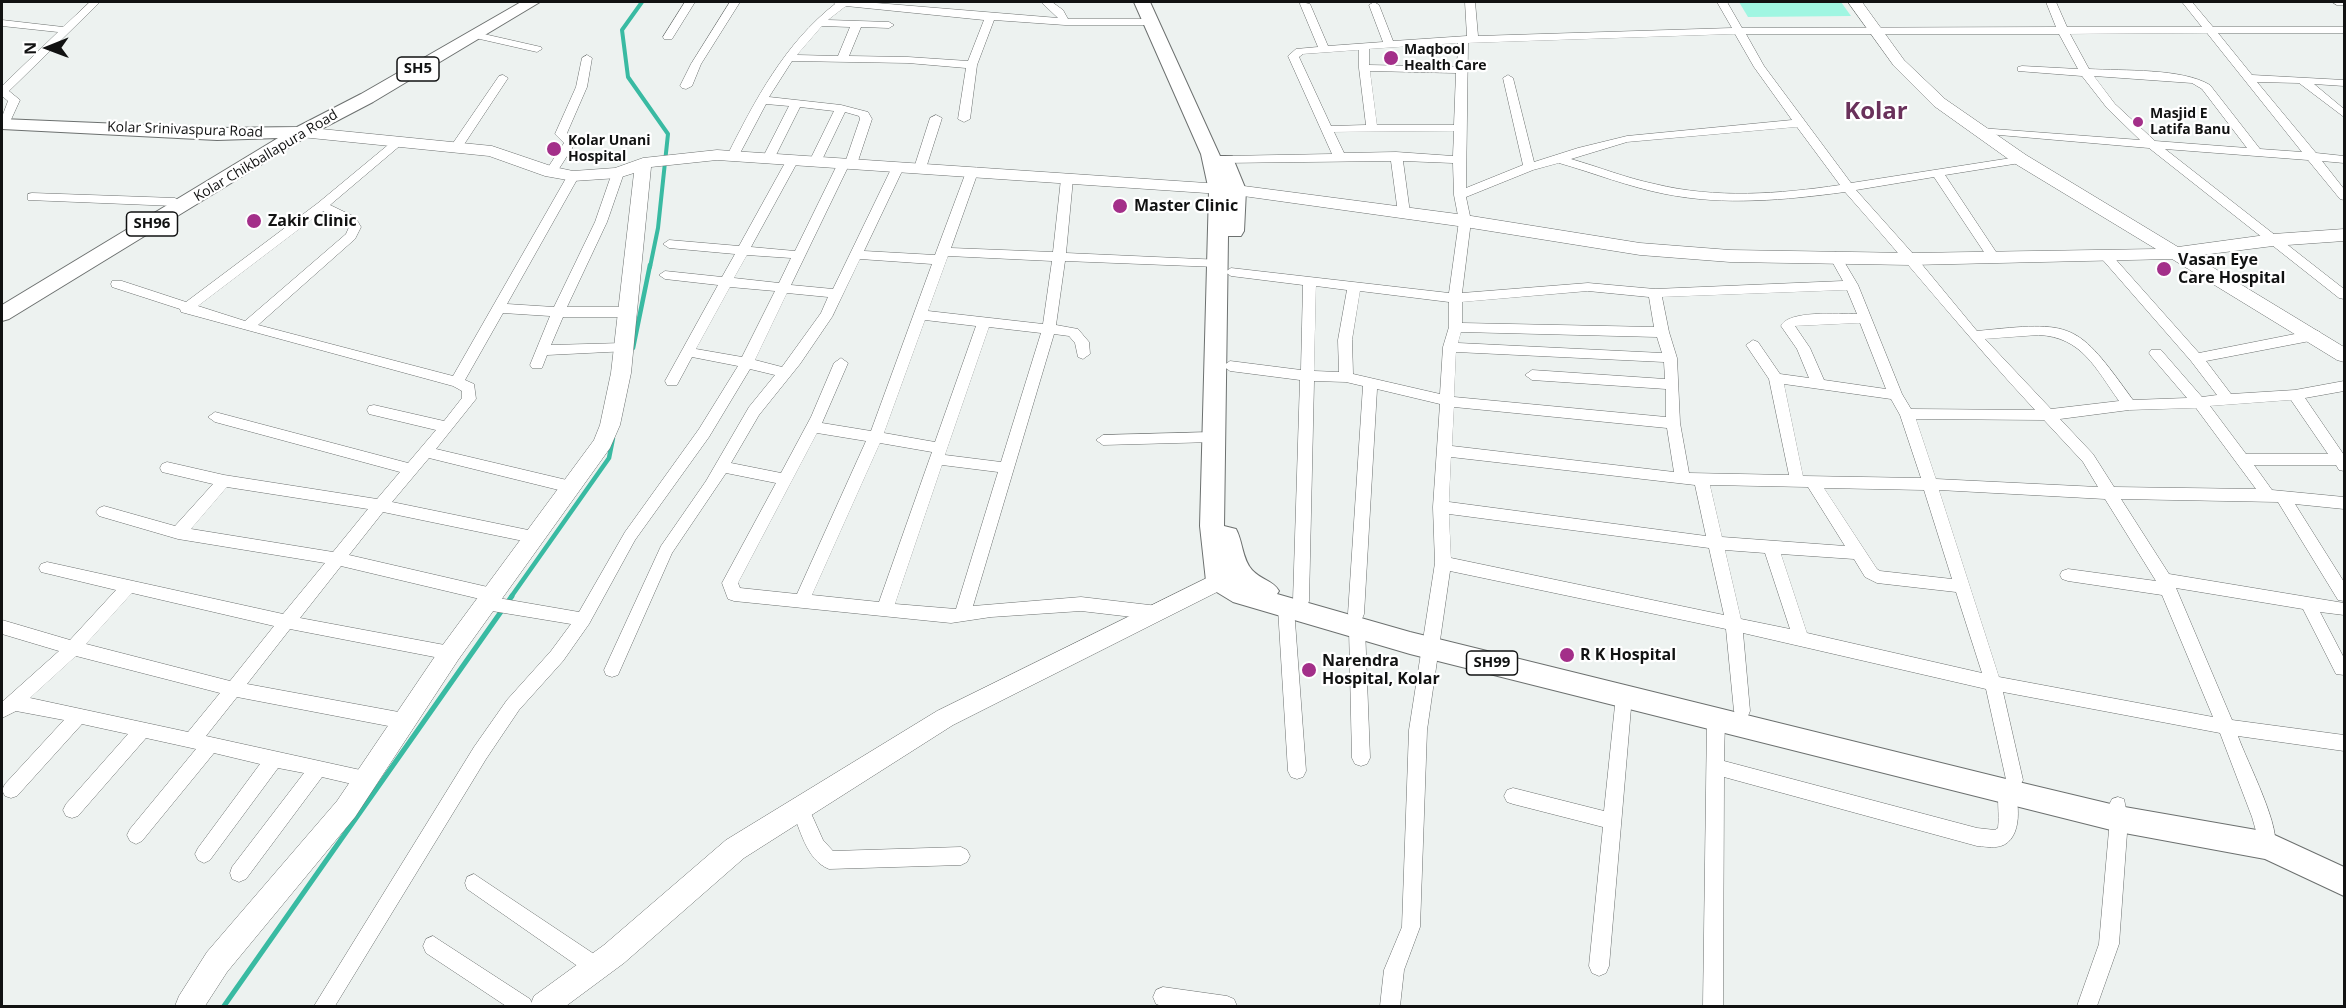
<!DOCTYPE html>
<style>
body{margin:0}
#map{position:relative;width:2346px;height:1008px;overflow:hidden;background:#edf2f0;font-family:"Open Sans",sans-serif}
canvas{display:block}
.frame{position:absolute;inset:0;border:3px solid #111212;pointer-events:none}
.north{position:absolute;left:18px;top:18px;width:60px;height:60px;-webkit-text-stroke:4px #fff;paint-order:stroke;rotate:269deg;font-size:16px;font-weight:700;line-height:24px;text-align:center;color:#111212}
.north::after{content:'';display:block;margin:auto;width:21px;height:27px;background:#111212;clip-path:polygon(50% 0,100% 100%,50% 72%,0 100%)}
</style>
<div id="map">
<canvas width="2346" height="1008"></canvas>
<div class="frame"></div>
<div class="north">N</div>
</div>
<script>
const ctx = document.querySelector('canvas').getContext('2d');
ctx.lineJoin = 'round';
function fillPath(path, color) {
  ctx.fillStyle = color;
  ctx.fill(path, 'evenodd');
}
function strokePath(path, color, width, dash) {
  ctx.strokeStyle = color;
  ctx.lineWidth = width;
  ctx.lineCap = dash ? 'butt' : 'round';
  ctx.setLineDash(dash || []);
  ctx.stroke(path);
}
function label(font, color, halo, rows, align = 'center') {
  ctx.font = font + ' "Open Sans",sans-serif';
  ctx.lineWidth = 4.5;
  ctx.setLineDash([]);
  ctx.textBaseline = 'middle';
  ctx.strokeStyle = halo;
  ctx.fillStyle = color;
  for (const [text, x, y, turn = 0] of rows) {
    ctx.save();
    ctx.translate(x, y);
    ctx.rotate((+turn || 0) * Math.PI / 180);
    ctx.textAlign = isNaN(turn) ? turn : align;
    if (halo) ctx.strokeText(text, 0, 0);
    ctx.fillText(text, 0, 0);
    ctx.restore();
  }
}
const green = new Path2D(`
 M1739 2H1841L1851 16 1748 17Z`);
const streamFar2 = new Path2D(`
 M642 2 622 30 628 77 668 134 658 228 650 267`);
const streamFar1 = new Path2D(`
 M633 348 650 265
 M511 597 609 458 613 438`);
const stream = new Path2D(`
 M224 1006 512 596`);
const street = new Path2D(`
 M90 2H100L9 91 20 100 9 124 2 127V117L8 101 2 96V86L58 32 2 26V20L63 27Z
 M685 2H695L672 39H664L663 37Z
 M730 2H740L701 64 692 86 686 89 682 88 680 86 691 64Z
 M833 2H864L1058 18 1041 2H1052L1063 10 1068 19H1151L1156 22 1151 25H1065L994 20 977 65 970 119 964 122 958 119 966 68 908 63 792 61 769 97 841 105 868 112 872 119 857 164 855 167H848L791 285 833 289 892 167 898 163 904 167 864 251 935 255 966 172 972 168 978 172 951 248 1053 252 1061 179 1067 175 1073 179 1066 253 1222 260 1223 263 1217 267 1065 261 1056 325 1078 329 1089 342 1090 354 1083 359 1078 357 1075 343 1069 336 1054 334 973 606 1081 597 1158 606 1164 608 1166 613 1164 618 1158 620 1081 611 991 617 951 623 734 601 728 599 722 583 776 483 726 473 672 553 618 675 612 677 606 675 604 670 661 546 706 481 749 407 775 375 750 369 709 437 635 540 589 624 563 661 519 710 486 759 335 1006H314L474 747 507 700 551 651 571 624 486 610 480 608 478 603 480 599 341 566 300 618 450 646 456 648 458 653 456 658 450 660 290 629 247 684 404 713 410 716 413 721 410 726 404 729 237 697 206 736 365 771 371 773 374 779 371 785 365 787 322 777 246 879 239 882 232 879 230 873 232 867 304 773 278 768 210 860 204 863 198 860 195 854 198 848 260 764 214 753 142 841 136 844 130 841 127 835 130 829 196 749 146 738 78 816 72 818 66 816 63 810 66 804 128 734 82 724 17 796 11 798 5 796 2 790 5 784 64 720 16 711 2 718V702L59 651 2 634V620L70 640 116 590 41 572 39 568 41 564 47 562 283 614 325 563 178 539 99 516 96 512 99 508 104 506 175 526 213 484 162 472 160 468 162 464 167 462 224 475 377 499 400 472 215 422 208 417 215 412 408 463 436 430 369 414 367 410 369 406 374 405 444 421 462 398V391L453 386 181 312 180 309 112 287 111 284 112 281H122L186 302 318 203 394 140H402V144L330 205 355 217 361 227 355 239 258 325 453 376 569 173 573 172 579 176 507 304 554 307 595 222 612 173 618 169 622 170 624 173 607 222 567 307H627L634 312 627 317H563L551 345 623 343 630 348 628 351 547 355 542 368H532L530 365 550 316 503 313 465 380 474 384 476 399 436 449 571 481 576 483 578 487 576 491 571 493 429 458 392 502 533 531 538 533 541 537 538 541 533 543 383 512 349 555 492 588 498 590 500 595 498 598 579 612 625 532 699 429 738 366 692 357 677 385H667L665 381 718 285 665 279 659 275 665 271 722 277 735 254 669 248 663 244 669 240 739 246 786 161 792 157 798 161 751 247 795 251 838 163 840 160H846L860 119 859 116 845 112 821 162 815 166 809 162 834 111 800 107 774 159 772 162H764L762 159 789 106 766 104 737 159H729L727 156C755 100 785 43 835 4ZM846 6 984 20 968 61 908 57 849 56 861 27 889 28 894 25 889 22 828 20ZM822 26 850 27 838 56 797 55ZM323 211 346 223 349 227 346 234 245 321 198 306ZM747 255 791 258 779 283 734 278ZM948 256 1052 261 1043 324 928 311ZM860 259 932 264 871 431 822 423 848 363 841 358 834 363 811 417 781 473 731 463 759 415 800 364 832 317ZM730 287 775 291 742 357 696 349ZM787 293 828 297 821 313 782 367 755 360ZM925 320 976 326 935 442 884 433ZM989 327 1041 333 1001 462 945 455ZM817 433 866 441 797 594 740 588 738 583ZM880 443 932 452 879 602 812 595ZM942 465 998 472 956 609 895 604ZM227 487 368 509 333 552 191 529ZM132 593 274 626 230 681 86 644ZM76 656 220 693 188 732 30 698Z
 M1301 2 1310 4 1328 46 1383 42 1369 5 1374 2 1379 5 1393 41 1467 36 1465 2H1475L1478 36 1732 28 1717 2H1727L1742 28 2056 27 2046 2H2056L2067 27H2202L2182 2H2192L2213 27H2344V33H2218L2252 75 2344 80V86L2314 84 2344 109V117L2299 83 2257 82 2316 153 2344 156V163L2322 161 2344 189V200L2340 199 2308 160 2165 149 2344 289V299L2339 298 2149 148 1976 133V129L1980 128 2140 140 2107 108 2082 76 2018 71V67L2022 66 2078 69 2059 34H1746L1764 66 1851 183 2024 156 2026 159 2020 163 1945 175 2000 258 1994 262 1990 261 1934 177 1856 190 1915 256 1977 331C2074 321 2076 321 2133 400L2187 398 2151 356 2149 353 2151 350H2161L2202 397 2217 395 2191 361 2102 259 2100 256 2102 253H2110L2199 353 2315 330 2320 332 2322 335 2315 340 2206 361 2231 394 2295 390 2344 381V391L2305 398 2344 455V471L2339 470 2336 465H2254L2272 490 2344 497V509L2295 504 2344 582V601L2338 600 2278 502 2121 499 2169 574 2344 603V615L2320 612 2344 658V675L2336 674 2303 609 2176 588 2232 720 2344 735V751L2238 736C2246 760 2284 831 2274 852L2268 855 2262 852 2252 817 2220 733 2003 692 2023 780 2020 786 2013 788C2021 805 2022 845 1996 847 1990 848 1983 846 1977 846L1724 777 1723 1006H1703L1707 720 1710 715 1716 712 1722 715 1725 720 1724 761 1977 828 1995 830 1998 828C2000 816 1996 795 2000 786L2007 784 1986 689 1743 633 1750 711 1748 716 1742 718 1736 716 1734 711 1726 629 1450 571 1427 730 1420 927 1404 970 1400 1006H1380L1384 970 1402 927 1409 730 1435 563 1433 507 1440 404 1377 389 1364 614 1362 619 1356 621 1350 619 1348 614 1363 386 1346 382 1314 381 1309 601 1307 606 1301 608 1295 606 1293 601 1300 380 1230 371 1223 366 1230 361 1301 370 1303 285 1231 276 1225 272 1231 268 1449 293 1459 221 1454 195 1453 163 1403 161 1410 213 1404 217 1398 213 1391 161 1220 163V157L1224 156 1332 154 1288 56 1296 49 1318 47 1300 4ZM2207 33 2302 152 2260 149 2210 85C2182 68 2123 71 2089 69L2070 34ZM1735 34 1754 67 1792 120 1627 136 1578 148 1534 162 1513 78 1508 75 1503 78 1523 165 1466 188 1468 43ZM1458 43 1457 67 1369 65V49ZM1359 50V68L1366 125 1331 126 1299 57 1303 54ZM1370 71 1456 73 1454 125H1377ZM2094 76 2192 83 2202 89 2247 148 2155 141 2115 104ZM1797 127 1840 185C1779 194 1716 199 1655 184 1626 178 1599 167 1571 159L1627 142ZM1454 131 1453 156 1396 152 1344 153 1334 132ZM1559 163C1594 173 1629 187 1665 194 1725 206 1785 200 1845 192 1909 264 1969 339 2035 410L1911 409 1902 394 1858 285 1839 253 1835 252 1829 256 1843 281 1655 289 1588 283 1462 293 1471 221 1466 197 1533 170ZM1316 286 1347 290 1338 340 1339 372 1314 371ZM1847 290 1857 314C1839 314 1788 310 1781 326L1797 349 1809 378 1780 374 1758 342 1753 340 1746 345 1769 379 1789 475 1689 473 1680 423 1677 358 1669 332 1662 297ZM1360 291 1449 302V327L1443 347 1440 394 1353 374 1352 340ZM1588 291 1649 297 1654 327 1462 323V302ZM1860 323 1886 389 1824 380 1810 348 1795 326ZM1461 332 1657 337 1662 353 1458 343ZM2039 335C2082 337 2096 369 2119 401L2051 409 1985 339ZM1456 352 1664 362 1665 379 1532 370 1525 375 1532 380 1666 389V417L1454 397ZM1784 384 1891 399 1900 415 1921 478 1803 476ZM2291 400 2328 454H2246L2210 406ZM1454 407 1667 428 1674 472 1452 446ZM2196 408 2256 489 2114 487 2093 454 2060 419 2129 410ZM1916 419 2044 420 2083 462 2098 487 1936 479ZM1451 457 1695 485 1706 536 1449 502ZM1710 485 1808 487 1845 546 1722 537ZM1824 488 1924 490 1952 579 1880 571 1877 569ZM1939 490 2105 499 2156 581 2068 569 2062 571 2060 575 2062 579 2068 581 2162 595 2213 717 1999 677ZM1449 514 1709 548 1724 615 1451 558ZM1725 550 1765 553 1790 629 1741 619ZM1781 554 1854 559 1865 577 1877 583 1956 592 1982 673 1807 633Z
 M2332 2H2344V5H2337Z
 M475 32 541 47 542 49 537 52 471 37 470 35Z
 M587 55 592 58 587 87 567 133 576 142 555 175H547L545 172 564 143 555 134 576 87 582 58Z
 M503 75 508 78 463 146 461 148H453L451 146 499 76Z
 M936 115 942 118 926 168 920 172 916 171 914 168 930 118Z
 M32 193 175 198 181 202 175 206 28 200V194Z
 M1214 432 1221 437 1214 442 1103 445 1096 440 1103 435Z
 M1286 601 1292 603 1294 608 1306 771 1303 777 1297 779 1291 777 1288 771 1278 608 1280 603Z
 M1357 621 1363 623 1365 628 1370 758 1367 764 1361 766 1355 764 1352 758 1349 628 1351 623Z
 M1624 689 1630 691 1632 696 1609 966 1606 973 1599 976 1592 973 1589 966 1603 827 1513 804 1507 802 1504 796 1507 790 1513 788 1604 811 1616 696 1618 691Z
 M2118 797 2124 799 2128 819 2119 944 2097 1006H2077L2099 944 2110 819 2109 805 2112 799Z
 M800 800 806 802 823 840 833 851 961 847 967 850 970 856 967 862 961 865 829 869C806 860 800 828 791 808L794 802Z
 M474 874 603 960 606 967 603 974 596 977 589 974 467 889 465 883 467 877Z
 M433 936 530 999 533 1006H506L426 953 423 946 426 939Z
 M1163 987 1227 996 1234 999 1237 1006H1162L1156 1004 1153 997 1156 990Z`);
const secondary = new Path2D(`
 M1848 2H1862L1904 60 1945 99 2026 155 2178 247 2273 234 2344 229V241L2273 246 2194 256 2344 347V362L2337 360 2172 259 1911 265 1730 262 1640 255 1465 227 1236 195 717 160 651 167 631 373 620 425 610 448 458 660 355 817 227 972 205 1006H175L179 996 207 952 337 801 442 646 594 440 600 425 611 373 634 173 618 178 573 181 545 176 489 156 301 137 293 132 295 129 301 127 492 146 554 167 573 171 615 168 643 158 717 150 1236 185 1465 215 1640 243 1730 250 1911 253 2156 249 2014 163 1934 106 1894 66Z
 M1219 572 1227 575 1230 581 1227 587 953 725 744 858 624 963 566 1006H530L534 996 604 945 726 840 937 711Z`);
const primary = new Path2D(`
 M521 2H540L373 102 308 136 9 319 2 321V305L278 138 217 140 2 129V119L217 128 297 127 361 94Z
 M1134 2H1150L1220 156H1232L1246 190 1244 231 1241 236H1228L1224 526 1236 529C1243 542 1242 559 1252 570 1261 580 1273 580 1279 591L1277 594 1410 632 2006 779 2119 806 2268 832 2344 867V896L2265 859 2119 832 1410 654 1233 602 1210 588 1206 581 1200 526 1209 191 1201 154Z`);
const markers = [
 [1391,58,8,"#a32f89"],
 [2138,122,6,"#a32f89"],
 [554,149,8,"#a32f89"],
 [1120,206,8,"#a32f89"],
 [254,221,8,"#a32f89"],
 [2164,269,8,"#a32f89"],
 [1567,655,8,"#a32f89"],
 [1309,670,8,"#a32f89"]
];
const farPoinames = [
 ["Maqbool",1404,50],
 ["Health Care",1404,66],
 ["Masjid E",2150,114],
 ["Latifa Banu",2150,130],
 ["Kolar Unani",568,141],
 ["Hospital",568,157]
];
const farStreetnames = [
 ["Kolar Srinivaspura Road",185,130,2],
 ["Kolar Chikballapura Road",266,156,-31]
];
const shields = [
 [418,69,42],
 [152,224,51],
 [1492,663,51]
];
const shieldNames = [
 ["SH5",418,69],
 ["SH96",152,224],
 ["SH99",1492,663]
];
const poiNames = [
 ["Master Clinic",1134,206],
 ["Zakir Clinic",268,221],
 ["Vasan Eye",2178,260],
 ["Care Hospital",2178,278],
 ["R K Hospital",1580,655],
 ["Narendra",1322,661],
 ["Hospital, Kolar",1322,679]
];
const farTownnames = [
 ["Kolar",1876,112]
];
fillPath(green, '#a0f6e2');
strokePath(streamFar2, '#39baa2', 4);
strokePath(streamFar1, '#39baa2', 4.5);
strokePath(stream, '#39baa2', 5);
strokePath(street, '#6c706f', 1);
strokePath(secondary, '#6c706f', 1);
strokePath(primary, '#6c706f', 2);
fillPath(street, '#fff');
fillPath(secondary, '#fff');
fillPath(primary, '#fff');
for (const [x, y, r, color] of markers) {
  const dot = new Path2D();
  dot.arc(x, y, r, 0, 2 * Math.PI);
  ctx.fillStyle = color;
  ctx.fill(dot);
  strokePath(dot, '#fff', 2);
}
label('bold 14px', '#111212', '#fff', farPoinames, 'left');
label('14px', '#111212', '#fff', farStreetnames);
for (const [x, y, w] of shields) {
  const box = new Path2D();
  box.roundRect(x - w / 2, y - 12, w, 24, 4.5);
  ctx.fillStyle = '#fff';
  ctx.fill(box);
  strokePath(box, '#111212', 1.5);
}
label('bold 15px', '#111212', null, shieldNames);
label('bold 16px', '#111212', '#fff', poiNames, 'left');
label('bold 24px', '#6a315b', '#fff', farTownnames);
</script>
